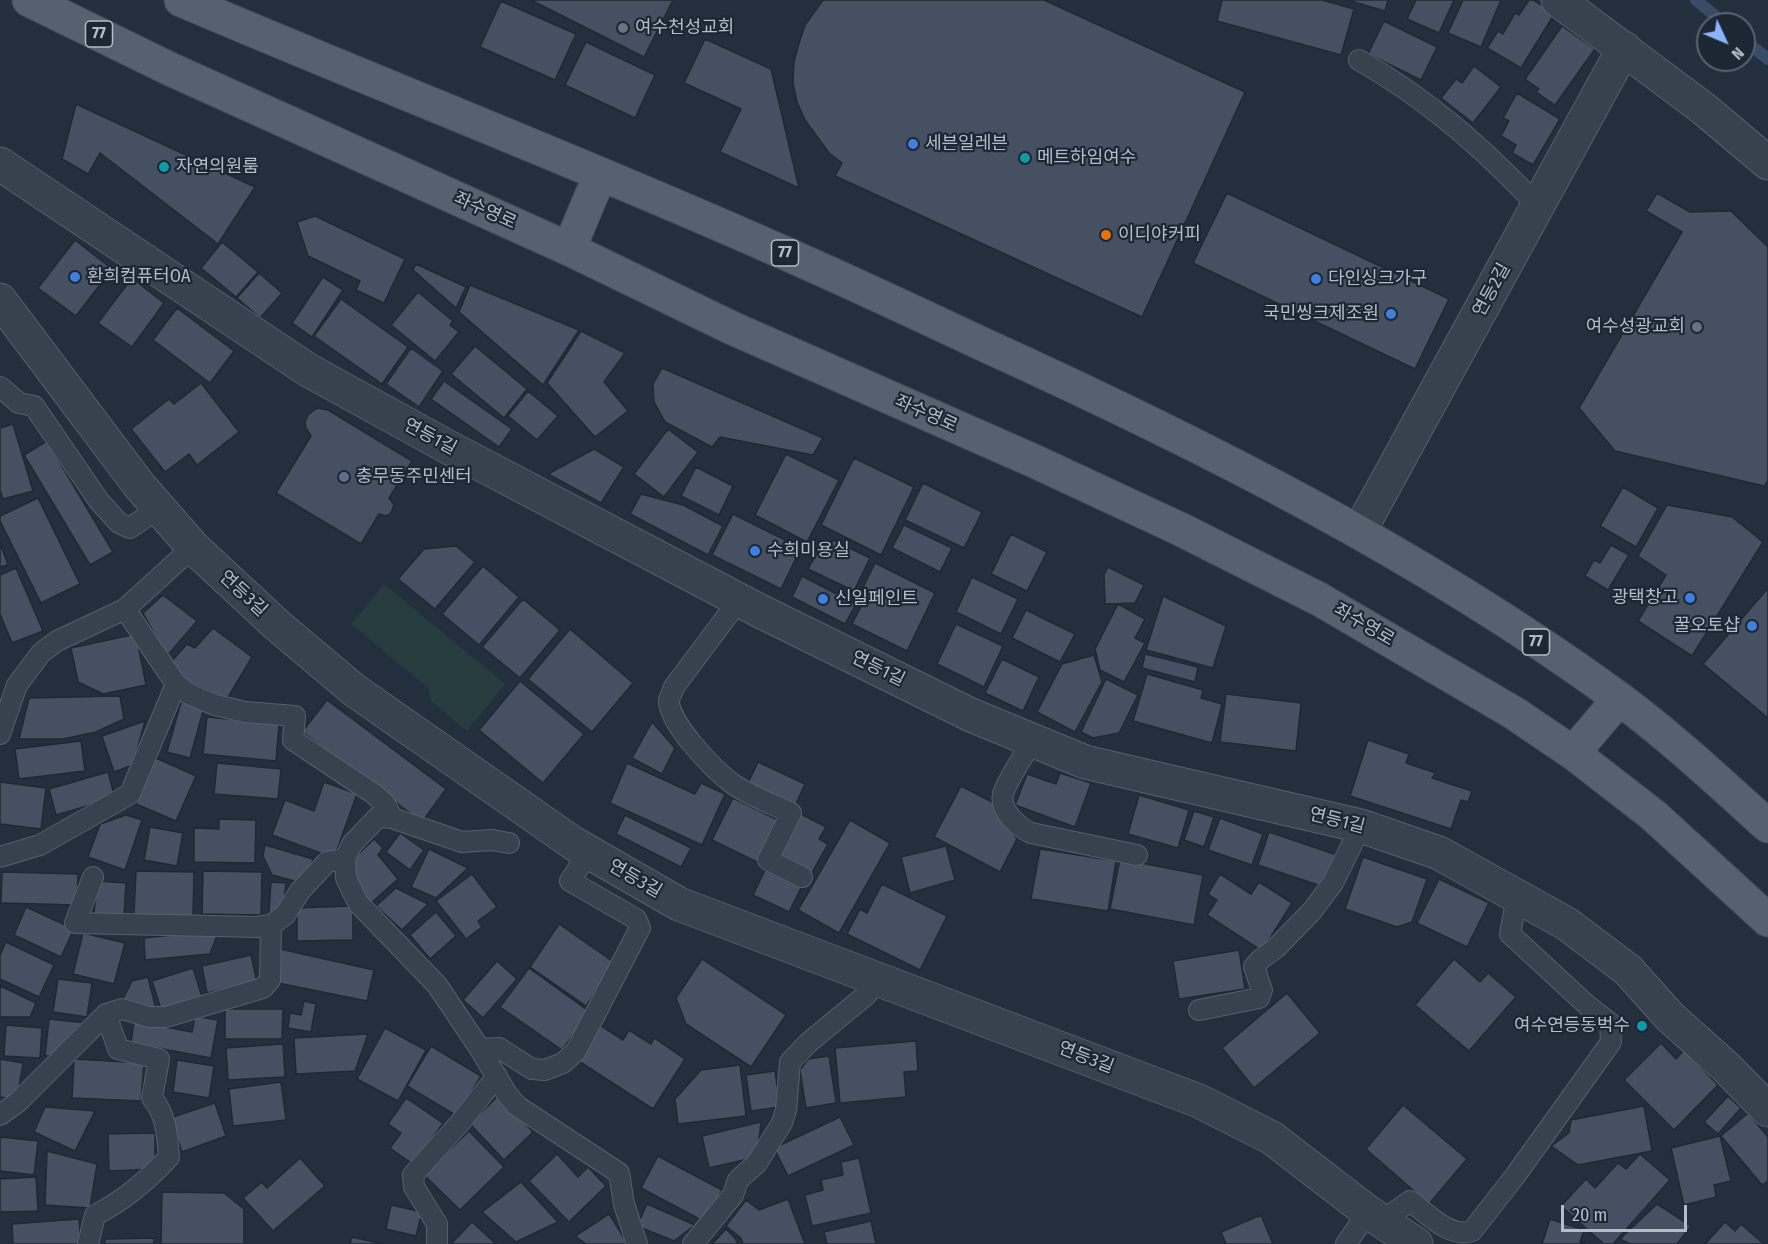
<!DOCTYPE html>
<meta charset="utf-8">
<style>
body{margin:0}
#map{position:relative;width:1768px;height:1244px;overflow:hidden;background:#242f3e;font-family:"Fira Sans Condensed",sans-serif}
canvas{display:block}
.north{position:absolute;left:1696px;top:12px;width:60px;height:60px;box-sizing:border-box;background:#1d2633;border:2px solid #59626f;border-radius:50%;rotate:134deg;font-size:16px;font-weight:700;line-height:24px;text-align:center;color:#b4bcc9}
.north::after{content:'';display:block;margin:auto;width:21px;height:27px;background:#8ab4f8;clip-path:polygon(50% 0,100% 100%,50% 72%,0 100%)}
.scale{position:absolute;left:1561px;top:1205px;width:126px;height:27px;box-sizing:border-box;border:3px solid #b4bcc9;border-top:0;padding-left:8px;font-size:18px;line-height:21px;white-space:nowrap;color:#b4bcc9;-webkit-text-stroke:4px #1d2633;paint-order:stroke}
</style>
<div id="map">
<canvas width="1768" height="1244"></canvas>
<div class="north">N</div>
<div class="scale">20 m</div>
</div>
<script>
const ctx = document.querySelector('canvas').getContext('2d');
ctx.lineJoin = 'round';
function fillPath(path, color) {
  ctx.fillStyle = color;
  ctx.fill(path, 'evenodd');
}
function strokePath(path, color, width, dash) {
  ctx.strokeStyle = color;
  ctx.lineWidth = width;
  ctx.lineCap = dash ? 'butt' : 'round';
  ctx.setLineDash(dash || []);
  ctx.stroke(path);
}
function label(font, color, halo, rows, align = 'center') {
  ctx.font = font + ' "Fira Sans Condensed","Noto Sans KR",sans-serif';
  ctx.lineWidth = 4.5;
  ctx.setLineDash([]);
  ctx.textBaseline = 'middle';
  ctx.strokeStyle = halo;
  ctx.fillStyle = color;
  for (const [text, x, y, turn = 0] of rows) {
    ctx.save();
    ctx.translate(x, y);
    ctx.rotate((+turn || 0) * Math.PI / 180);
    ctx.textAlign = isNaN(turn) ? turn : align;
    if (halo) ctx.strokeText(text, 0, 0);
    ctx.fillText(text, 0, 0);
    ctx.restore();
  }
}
const green = new Path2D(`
 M384 584 505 684 467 731 431 701 428 688 351 624Z`);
const stream = new Path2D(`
 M1696 0 1725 24
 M1744 40 1768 59`);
const building = new Path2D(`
 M531 0H673L644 57Z
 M823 0H1044L1245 92 1142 317 835 176 842 163 829 153 805 120 797 102 793 83 794 62 799 43 805 25Z
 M1222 0H1322L1354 9 1341 55 1217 21Z
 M1347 0H1388L1385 11Z
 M1416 0H1454L1439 33 1407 19Z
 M1463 0H1501L1481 47 1448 33Z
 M1529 0H1533L1555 13 1521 68 1487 48 1498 31 1503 34 1515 13 1519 15Z
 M501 1 576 34 555 80 480 47Z
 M1384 21 1437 47 1421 80 1368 54Z
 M1562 26 1595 49 1555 105 1536 92 1539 89 1525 79Z
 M705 39 771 69 799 188 720 152 741 109 684 83Z
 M586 42 655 75 635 118 565 85Z
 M1474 66 1501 87 1473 123 1441 98 1456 79 1462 83Z
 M1517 93 1560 119 1533 165 1512 153 1516 145 1501 136 1509 121 1503 118Z
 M76 104 255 187 218 244 100 153 88 174 62 159Z
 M1227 193 1449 299 1415 369 1193 263Z
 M1657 193 1690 212 1731 211 1768 247V481L1764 486 1615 451 1579 408 1682 232 1646 211Z
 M315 216 405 259 384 303 356 290 360 281 308 256 297 222Z
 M75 240 112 269 76 316 38 288Z
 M222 242 258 272 236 297 201 268Z
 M416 264 466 287 456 308 413 270Z
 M259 273 282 293 260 318 237 298Z
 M323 277 343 290 312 337 292 323Z
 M132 278 164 303 132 347 98 323Z
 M470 285 579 330 543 385 459 312Z
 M418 292 453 321 450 325 459 332 435 361 391 325Z
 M341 299 408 347 382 384 314 336Z
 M177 308 234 351 210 383 153 340Z
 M581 331 625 353 604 382 628 411 595 437 547 383Z
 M475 346 527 389 504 418 451 374Z
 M411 348 443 371 419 407 386 384Z
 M662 368 823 438 813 455 720 437 712 447 665 422 654 402 653 384Z
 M444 381 512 429 499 447 431 399Z
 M201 383 239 432 197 465 189 454 165 472 131 429 169 399 174 404Z
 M528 391 558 416 537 440 508 416Z
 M317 408 328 410 412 461 389 498 394 505 391 513 386 516 379 514 361 544 276 493 311 436 306 428 305 422 308 415Z
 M13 424 33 491 3 499 0 490V428Z
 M668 429 698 452 664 497 634 474Z
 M47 441 113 552 90 565 24 455Z
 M594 449 624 467 601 503 548 474Z
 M786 454 839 480 807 542 755 515Z
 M854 458 914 487 881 555 821 525Z
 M696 467 733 486 719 515 681 496Z
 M923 483 982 512 964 548 905 520Z
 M1623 487 1658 508 1636 547 1600 526Z
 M641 494 683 505 723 526 708 555 630 514Z
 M38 498 80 584 41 603 0 521V516Z
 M1667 505 1732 517 1763 542 1692 656 1638 621 1666 575 1638 556Z
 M733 514 801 548 781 589 712 555Z
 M904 525 952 548 940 572 892 548Z
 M1011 534 1047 552 1027 591 991 574Z
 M833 540 870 558 854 591 808 569 817 553 824 557Z
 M0 543 8 565 0 567Z
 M1611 545 1629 555 1608 590 1585 576 1594 560 1600 563Z
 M456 546 475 562 435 609 398 579 424 549Z
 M875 563 935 593 907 651 852 624 865 599 859 596Z
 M483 566 519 597 479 645 442 614Z
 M1108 567 1144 585 1135 603 1105 604 1104 575Z
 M16 568 43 631 12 643 0 614V575Z
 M802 576 856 604 845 624 792 597Z
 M972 577 1018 599 1001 634 956 612Z
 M1768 588V718L1703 664Z
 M163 595 197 621 167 656 143 613Z
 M1163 596 1226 626 1213 668 1146 650Z
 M523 599 560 630 520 678 482 647Z
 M1118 604 1145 619 1135 638 1145 643 1124 682 1100 670 1095 649Z
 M1026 610 1075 634 1060 662 1012 638Z
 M956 624 1003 646 984 687 937 664Z
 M213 628 252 657 227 699 185 681 171 662 187 644 195 648Z
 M570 629 633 683 592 732 528 679Z
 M136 634 146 685 103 694 78 682 71 648Z
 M1145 654 1198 667 1195 682 1142 668Z
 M1094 655 1102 682 1075 732 1037 712 1062 664Z
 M1002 659 1039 677 1023 711 985 693Z
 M1147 674 1203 690 1201 698 1222 704 1212 743 1133 721Z
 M1106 679 1138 695 1119 733 1093 738 1081 732Z
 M520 681 584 734 543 783 479 730Z
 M1226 694 1301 703 1296 751 1220 742Z
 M120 696 124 719 96 732 63 739H19L29 698Z
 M327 700 446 789 422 822 302 732Z
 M181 702 204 708 190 758 167 752Z
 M207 717 279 724 276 761 203 754Z
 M145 721 133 765 114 772 102 736Z
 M652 722 675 748 662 774 632 758Z
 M1368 740 1409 754 1406 763 1436 773 1432 778 1472 791 1468 802 1461 800 1451 829 1350 796Z
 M81 741 85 771 19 779 15 749Z
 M156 758 196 776 176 821 136 804Z
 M758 762 805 784 795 806 748 783Z
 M217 763 281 769 278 799 214 794Z
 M627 763 695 794 701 783 725 794 702 845 610 803Z
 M108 772 115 798 56 815 49 789Z
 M1060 773 1091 783 1075 827 1015 805 1027 774 1056 784Z
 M0 782 46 788 41 829 0 824Z
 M324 782 357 794 334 858 272 835 285 800 314 811Z
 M961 786 992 802 1017 839 1000 872 934 837Z
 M1139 795 1189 810 1178 848 1128 834Z
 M733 798 782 822 761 864 712 840Z
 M1194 811 1214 817 1204 847 1184 840Z
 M799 813 826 827 819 839 828 844 810 876 775 857Z
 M126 815 142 820 125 870 88 857 100 824Z
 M625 815 691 848 681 867 616 834Z
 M1220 818 1263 834 1252 865 1208 850Z
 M219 819 256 820 255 863 194 862V828L219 829Z
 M850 820 890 843 839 933 798 910Z
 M150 827 183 833 177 866 144 860Z
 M1269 832 1337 855 1327 888 1258 865Z
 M400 833 424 850 410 870 386 852Z
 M374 839 383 848 378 855 398 879 370 904 354 876 351 861Z
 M265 845 313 859 306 884 272 875 263 856Z
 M946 846 955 880 910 893 901 857Z
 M429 849 468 868 436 898 411 887Z
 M1040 849 1116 861 1108 911 1031 899Z
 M1363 857 1427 879 1412 922 1397 927 1345 909Z
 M1120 859 1203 875 1194 925 1110 909Z
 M767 866 803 884 789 912 753 895Z
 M136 871 194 872 193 916 134 915Z
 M203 871 262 872 261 915 202 914Z
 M2 872 78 874 77 905 1 903Z
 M472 874 497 907 478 921 482 927 466 939 436 901Z
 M1220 874 1251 894 1259 882 1292 903 1262 951 1207 915 1217 900 1208 894Z
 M1439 879 1489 903 1467 947 1417 923Z
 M97 881 126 883 124 915 94 914Z
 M271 882 286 883 283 913 269 912Z
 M882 884 947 916 920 970 847 934 860 909 867 913Z
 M396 888 428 904 402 930 376 906Z
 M353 906V940L297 941V908Z
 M26 907 74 929 61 957 14 935Z
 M436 912 456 936 430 959 410 935Z
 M559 924 615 963 586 1006 530 967Z
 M219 930 210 954 145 960 144 938Z
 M83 933 125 943 114 984 73 974Z
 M6 942 54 965 39 997 0 979V955Z
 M280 949 374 970 367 1001 273 982Z
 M1239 950 1245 989 1179 999 1173 961Z
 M251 955 257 982 207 993 202 966Z
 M702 959 786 1015 751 1067 686 1024 676 998Z
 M1454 959 1480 982 1488 973 1516 997 1469 1051 1415 1005Z
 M497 961 517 979 483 1018 463 1000Z
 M193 968 202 997 161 1009 152 981Z
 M529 968 590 1012 562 1050 500 1007Z
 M148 977 156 1009 121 1003 132 981Z
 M58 979 92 983 87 1017 53 1012Z
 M0 986 36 1003 30 1017H0Z
 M1287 993 1320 1033 1254 1088 1222 1048Z
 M304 1001 316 1004 311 1032 288 1028 290 1013 301 1015Z
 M225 1009H283L282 1039H225Z
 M195 1016 218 1020 211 1058 131 1043 134 1021 192 1032Z
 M49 1019 86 1023 54 1056H45Z
 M6 1025 42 1028 40 1058 4 1056Z
 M600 1025 623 1040 629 1030 651 1044 654 1038 685 1059 653 1109 577 1060Z
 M385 1028 426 1050 398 1101 357 1079Z
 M368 1034 355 1071 296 1074 294 1038Z
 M916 1041 918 1071 904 1072 906 1097 840 1103 835 1048Z
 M1661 1043 1676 1059 1684 1050 1718 1085 1674 1130 1624 1080Z
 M283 1044 285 1077 228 1080 226 1048Z
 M431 1046 481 1076 457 1116 407 1086Z
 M829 1056 836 1103 806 1108 800 1070 808 1059Z
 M0 1059 23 1063 17 1100 0 1097Z
 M74 1059 144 1063 141 1101 72 1098Z
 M177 1060 214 1066 209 1098 173 1092Z
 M740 1065 746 1116 678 1124 675 1099 701 1070Z
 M775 1071 780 1107 751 1111 746 1075Z
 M281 1082 286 1120 233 1126 229 1089Z
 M498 1096 533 1132 504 1160 470 1124Z
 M1728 1096 1741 1108 1718 1134 1704 1122Z
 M406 1098 443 1123 414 1165 390 1148 401 1133 388 1124Z
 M215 1103 226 1136 182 1152 170 1118Z
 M1403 1105 1467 1159 1429 1204 1366 1149Z
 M1644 1106 1652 1151 1578 1165 1551 1146 1569 1133 1571 1120Z
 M45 1107 95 1111 75 1151 34 1132Z
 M1748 1113 1768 1137V1181L1762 1185 1721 1136Z
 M840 1117 854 1145 788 1176 774 1148Z
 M761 1122 757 1157 709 1168 702 1136Z
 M469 1131 504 1167 460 1210 424 1175Z
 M155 1133V1169L109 1171 108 1134Z
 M1720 1136 1731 1181 1714 1185 1716 1197 1684 1205 1671 1148Z
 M0 1137 38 1141 34 1175 0 1171Z
 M47 1151 97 1164 90 1208 45 1205Z
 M557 1154 578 1177 588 1167 606 1186 569 1222 529 1181Z
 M1640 1154 1670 1180 1613 1244H1604L1561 1206 1586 1179 1595 1188 1618 1163 1626 1169Z
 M658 1156 722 1190 705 1222 641 1188Z
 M300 1158 325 1186 273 1231 243 1198 262 1182 267 1188Z
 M859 1158 871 1213 812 1226 805 1195 823 1190 821 1180 843 1175 841 1162Z
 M36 1177 38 1211 0 1212V1179Z
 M521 1182 558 1222 516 1242 482 1212Z
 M162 1192 224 1193 244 1209V1244H161Z
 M788 1199 805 1244H743L741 1238 726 1226 746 1200 759 1210Z
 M647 1204 695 1225 674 1241 637 1226Z
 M1657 1204 1691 1226 1677 1244H1630L1620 1239Z
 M391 1205 422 1212 416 1236 386 1229Z
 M609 1214 628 1244H586L575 1236Z
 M1261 1215 1273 1244H1226L1221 1232Z
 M79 1219 81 1244H13L12 1224Z
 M1550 1219 1584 1230 1580 1242 1585 1244H1542Z
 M871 1221 876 1244H827L824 1232Z
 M472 1222 496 1244H451Z
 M1725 1222 1735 1231 1741 1224 1764 1244H1705Z
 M726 1229 735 1238 738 1244H712Z
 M352 1237 383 1244H350Z
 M154 1238V1244H105V1239Z`);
const service = new Path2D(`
 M1359 60C1429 100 1483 148 1538 206
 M0 387 19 403 34 406 99 501 119 523 130 528 159 508
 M739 600 674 687C673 691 670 696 669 700 668 723 715 771 733 784 750 796 772 804 791 813L768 860 802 877
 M125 609 176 684 189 694 215 705 245 712 295 716 293 740 374 794 385 804 392 818
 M0 734 17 685 41 653 57 641 125 609 193 547
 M1033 740C1026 752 1006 782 1003 794 999 810 1018 827 1031 833L1137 855
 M509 843 492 840 462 842 392 818 378 817 352 844 345 859 346 878 358 903 437 985 480 1049 507 1094 517 1106 619 1173 624 1204 637 1244
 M0 857 40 845 130 794 176 684
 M93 877 75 923 257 927 271 925 285 915 300 891 327 862 345 859
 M1199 1010 1259 998 1262 990 1254 967 1261 959 1276 948 1312 911 1333 883 1361 826
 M480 1049 499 1048 532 1069 545 1070 563 1063 576 1051 640 928 636 919 570 881 589 852
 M0 1115 18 1102 106 1014 122 1009 149 1017H166L263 988 270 980 271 925
 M1382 1221 1410 1201C1427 1213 1450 1239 1472 1231L1515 1176 1611 1042 1610 1023 1588 1006 1510 934 1517 896
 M88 1244 95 1215C123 1201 148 1180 169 1157 167 1136 167 1116 152 1098L159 1059 118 1049 106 1014
 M437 1244V1224L414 1187 413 1175 459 1124 497 1076
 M693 1244 733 1195 738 1180 757 1163 782 1123 786 1110 790 1062 808 1043 865 996 880 980
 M1346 1244 1368 1212`);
const minor = new Path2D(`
 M1558 0 1704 109 1768 163
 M0 164 308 370 448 447 760 611 971 715 1085 762 1361 826 1439 853 1567 924 1628 970 1670 1017 1726 1067 1768 1110
 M0 300 139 485 193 547 277 625 354 690 573 843 679 904 1199 1101 1272 1138 1368 1212 1416 1244
 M1359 532 1624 48`);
const primary = new Path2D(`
 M29 0 170 69 569 249 732 328 1034 461 1180 529 1319 599 1514 713 1573 753 1653 815 1768 920
 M181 0C378 84 577 161 773 248 842 278 910 310 978 342 1200 443 1419 553 1617 697 1670 736 1719 782 1768 826
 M569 249 600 175
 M1573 753 1619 699`);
const markers = [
 [623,28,6,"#6b7280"],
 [913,144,6,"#3f7fe0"],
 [1025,158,6,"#0f9aa8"],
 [164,167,6,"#0f9aa8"],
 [1106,235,6,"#e8710a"],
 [75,277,6,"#3f7fe0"],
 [1316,279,6,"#3f7fe0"],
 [1391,314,6,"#3f7fe0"],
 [1697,327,6,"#6b7280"],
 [344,477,6,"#5c6f8a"],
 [755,551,6,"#3f7fe0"],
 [1690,598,6,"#3f7fe0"],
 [823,599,6,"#3f7fe0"],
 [1752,626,6,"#3f7fe0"],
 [1642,1026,6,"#0f9aa8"]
];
const shields = [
 [99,34,27],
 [785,253,27],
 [1536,642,27]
];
const shieldNames = [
 ["77",99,34],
 ["77",785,253],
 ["77",1536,642]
];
const poiNames = [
 ["여수천성교회",635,28],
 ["세븐일레븐",925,144],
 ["메트하임여수",1037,158],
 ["자연의원룸",176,167],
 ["이디야커피",1118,235],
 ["환희컴퓨터OA",87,277],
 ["다인싱크가구",1328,279],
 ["국민씽크제조원",1379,314,"right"],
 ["여수성광교회",1685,327,"right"],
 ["충무동주민센터",356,477],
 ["수희미용실",767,551],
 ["광택창고",1678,598,"right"],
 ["신일페인트",835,599],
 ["꿀오토샵",1740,626,"right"],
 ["여수연등동벅수",1630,1026,"right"]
];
const streetNames = [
 ["좌수영로",485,211,24],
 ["연등2길",1492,290,-61],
 ["좌수영로",926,414,24],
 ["연등1길",430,437,28],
 ["연등3길",243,594,43],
 ["좌수영로",1364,625,30],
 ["연등1길",878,669,26],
 ["연등1길",1337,821,14],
 ["연등3길",635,879,30],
 ["연등3길",1086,1058,21]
];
fillPath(green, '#263c3f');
strokePath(stream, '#394c67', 12);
fillPath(building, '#455162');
strokePath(building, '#1f2835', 1.5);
strokePath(service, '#565f6c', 22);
strokePath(minor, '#565f6c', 35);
strokePath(primary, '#414a57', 35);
strokePath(service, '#38414e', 20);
strokePath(minor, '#38414e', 33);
strokePath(primary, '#56606e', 33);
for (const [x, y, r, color] of markers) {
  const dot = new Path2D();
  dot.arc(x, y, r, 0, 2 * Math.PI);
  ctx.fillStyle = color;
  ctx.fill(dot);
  strokePath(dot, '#1d2633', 2);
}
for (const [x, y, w] of shields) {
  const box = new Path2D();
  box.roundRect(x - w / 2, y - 13, w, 26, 4.5);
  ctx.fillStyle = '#1d2633';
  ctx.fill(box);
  strokePath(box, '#b4bcc9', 1.5);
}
label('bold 16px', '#b4bcc9', null, shieldNames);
label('18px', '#b4bcc9', '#1d2633', poiNames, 'left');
label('18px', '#b4bcc9', '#1d2633', streetNames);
</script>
